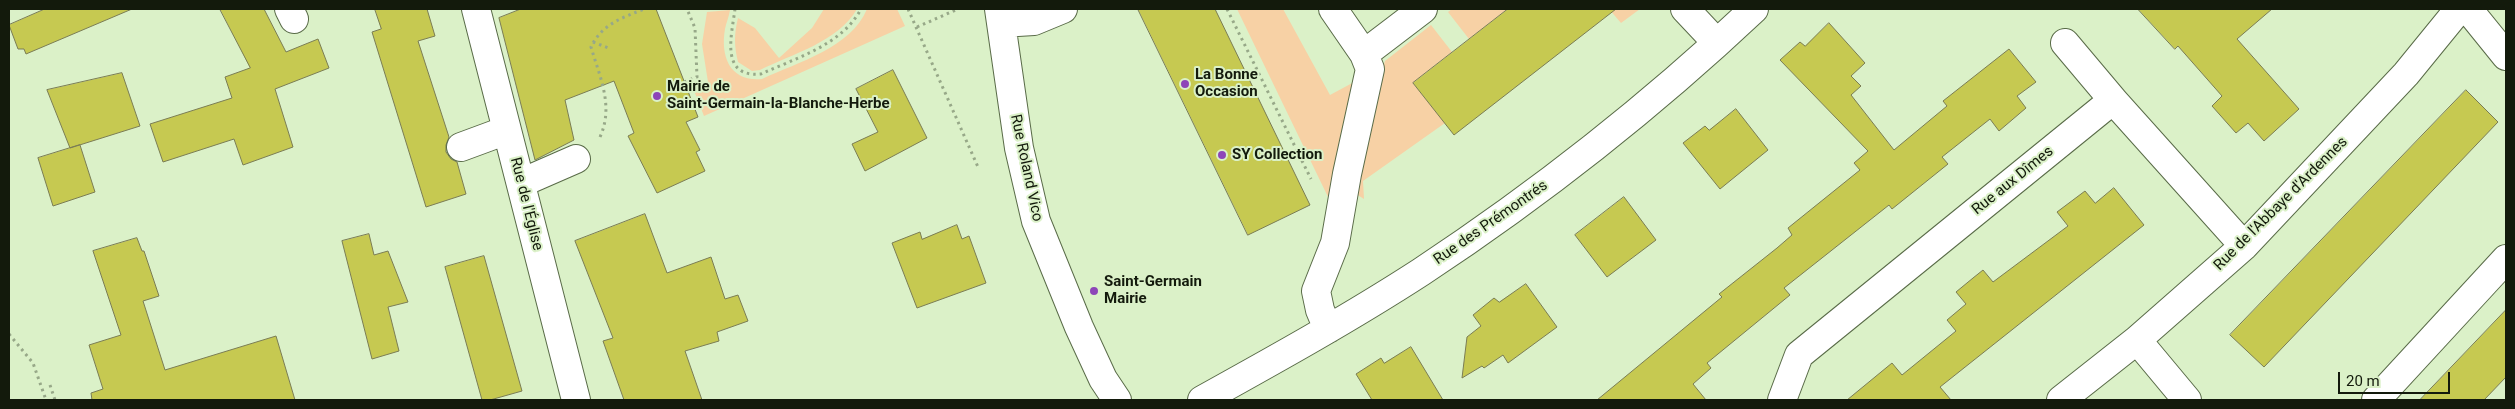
<!DOCTYPE html>
<meta charset="utf-8">
<style>
body{margin:0}
#map{position:relative;width:2515px;height:409px;overflow:hidden;background:#dbf1c8;font-family:Roboto,sans-serif}
canvas{display:block}
.frame{position:absolute;inset:0;border:10px solid #131a0c;pointer-events:none}
.scale{position:absolute;left:2338px;top:372px;width:112px;height:22px;box-sizing:border-box;border:2px solid #131a0c;border-top:0;padding-left:6px;font-size:15px;line-height:18px;white-space:nowrap;color:#131a0c;-webkit-text-stroke:4px #dbf1c8;paint-order:stroke}
</style>
<div id="map">
<canvas width="2515" height="409"></canvas>
<div class="frame"></div>
<div class="scale">20 m</div>
</div>
<script>
const ctx = document.querySelector('canvas').getContext('2d');
ctx.lineJoin = 'round';
function fillPath(path, color) {
  ctx.fillStyle = color;
  ctx.fill(path, 'evenodd');
}
function strokePath(path, color, width, dash) {
  ctx.strokeStyle = color;
  ctx.lineWidth = width;
  ctx.lineCap = dash ? 'butt' : 'round';
  ctx.setLineDash(dash || []);
  ctx.stroke(path);
}
function label(font, color, halo, rows, align = 'center') {
  ctx.font = font + ' Roboto,sans-serif';
  ctx.lineWidth = 4;
  ctx.setLineDash([]);
  ctx.textBaseline = 'middle';
  ctx.strokeStyle = halo;
  ctx.fillStyle = color;
  for (const [text, x, y, turn = 0] of rows) {
    ctx.save();
    ctx.translate(x, y);
    ctx.rotate((+turn || 0) * Math.PI / 180);
    ctx.textAlign = isNaN(turn) ? turn : align;
    if (halo) ctx.strokeText(text, 0, 0);
    ctx.fillText(text, 0, 0);
    ctx.restore();
  }
}
const green = new Path2D(`
 M824 9H857C838 42 792 54 760 70L752 71 738 62C734 46 734 34 738 18L755 28 779 58 812 28Z
 M867 9H897L905 26 704 116 693 88 708 82 702 44 707 12 730 10C729 17 726 23 725 29 720 58 731 82 762 79 798 62 851 48 867 9Z
 M1237 9H1283L1330 95 1356 81 1329 199Z
 M1452 9H1508L1469 39 1448 12Z
 M1609 9H1640L1621 23Z
 M1431 25 1452 52 1413 83 1445 123 1363 181 1364 199 1356 194V172L1385 61Z`);
const building = new Path2D(`
 M45 9H132L26 54 24 49H18L9 25Z
 M220 9H264L286 52 318 39 329 68 275 89 293 147 243 165 234 139 163 162 150 124 232 98 225 77 250 68Z
 M375 9H427L435 36 418 41 449 137 446 145V152L451 159 457 162 466 194 426 207 372 32 381 29Z
 M521 9H656L698 117 686 122 700 150 696 152 705 171 657 193 628 136 634 133 614 81 565 100 574 140 535 160 499 18Z
 M1138 9H1215L1310 205 1248 235Z
 M1508 9H1616L1454 135 1413 83Z
 M2138 9H2272L2237 39 2299 109 2264 141 2248 123 2236 133 2212 106 2222 96 2178 46 2175 49Z
 M1829 23 1865 63 1851 76 1861 86 1851 95 1894 150 1947 106 1943 101 2009 49 2036 82 2017 96 2026 108 1999 131 1990 119 1942 157 1948 164 1892 209 1889 205 1784 288 1790 295 1707 363 1711 368 1693 384 1706 400H1597L1722 297 1719 294 1777 248 1792 235 1788 228 1860 170 1854 163 1868 151 1780 60 1800 42 1805 46Z
 M893 70 927 138 865 171 852 144 878 132 856 89Z
 M122 73 140 126 70 148 47 90Z
 M2466 90 2498 122 2264 367 2230 335Z
 M1736 109 1768 150 1720 189 1683 143 1705 126 1709 130Z
 M80 145 95 192 53 206 38 158Z
 M2114 188 2144 225 1940 387 1951 400H1847L1892 363 1902 375 1956 331 1947 320 1966 304 1956 292 1973 278 1983 270 1993 282 2068 226 2057 212 2085 191 2095 203Z
 M1624 197 1656 240 1607 277 1575 235Z
 M645 214 667 273 711 257 725 299 738 295 748 321 717 332 719 341 685 351 702 400H624L603 341 613 338 575 241Z
 M957 225 962 239 969 236 986 283 917 308 892 243 920 232 922 239Z
 M369 234 374 255 388 251 408 302 388 307 399 351 372 359 342 241Z
 M137 238 142 251H144L159 296 143 301 165 370 276 336 295 400H92L91 393 103 389 89 345 121 335 93 251Z
 M484 256 522 391 490 400H482L445 267Z
 M1526 284 1557 327 1508 363 1503 355 1484 368 1482 366 1462 378 1467 337 1481 326 1473 315 1494 298 1499 302Z
 M2506 310V377L2484 400H2420Z
 M1411 347 1443 400H1372L1356 374 1381 358 1384 363Z`);
const path = new Path2D(`
 M735 9C732 34 719 78 761 74 796 58 842 45 861 9
 M908 9 978 167
 M1227 9 1311 179
 M917 27 958 9
 M593 42 611 49
 M684 82 697 77 695 28 687 9
 M600 137C614 106 600 78 591 47 602 24 622 18 644 9
 M9 334 33 363 46 400
 M50 385 55 400`);
const minor = new Path2D(`
 M289 9 294 19
 M476 9 576 400
 M999 9 1019 148 1036 221 1079 327 1103 379 1117 400
 M1685 9 1717 43
 M2468 9 2506 56
 M1001 23 1034 21 1063 9
 M2065 43 2113 100
 M1364 54 1423 9
 M461 147 507 130
 M521 183 576 159
 M1328 329 1320 310 1316 291 1335 243 1347 174 1370 69 1364 54 1333 9
 M2137 340 2187 400
 M1202 400C1276 359 1350 318 1421 272 1539 194 1651 106 1754 9
 M1782 400 1799 355 2113 100 2244 246
 M2061 400 2137 340 2244 246 2406 74 2459 9
 M2376 400 2506 259`);
const markers = [
 [1185,84,5,"#8d45b8"],
 [657,96,5,"#8d45b8"],
 [1222,155,5,"#8d45b8"],
 [1094,291,5,"#8d45b8"]
];
const poiNames = [
 ["La Bonne",1195,75],
 ["Occasion",1195,92],
 ["Mairie de",667,87],
 ["Saint-Germain-la-Blanche-Herbe",667,104],
 ["SY Collection",1232,155],
 ["Saint-Germain",1104,282],
 ["Mairie",1104,299]
];
const streetNames = [
 ["Rue Roland Vico",1026,168,78],
 ["Rue aux Dîmes",2013,181,-39],
 ["Rue de l'Église",526,204,76],
 ["Rue de l'Abbaye d'Ardennes",2281,204,-45],
 ["Rue des Prémontrés",1491,223,-35]
];
fillPath(green, '#f7d1a5');
fillPath(building, '#c6c951');
strokePath(building, '#7a7c54', 1);
strokePath(minor, '#596b48', 30);
strokePath(path, '#97a888', 3, [2.5, 4]);
strokePath(minor, '#fff', 28);
for (const [x, y, r, color] of markers) {
  const dot = new Path2D();
  dot.arc(x, y, r, 0, 2 * Math.PI);
  ctx.fillStyle = color;
  ctx.fill(dot);
  strokePath(dot, '#dbf1c8', 2);
}
label('bold 15px', '#131a0c', '#dbf1c8', poiNames, 'left');
label('15px', '#131a0c', '#dbf1c8', streetNames);
</script>
